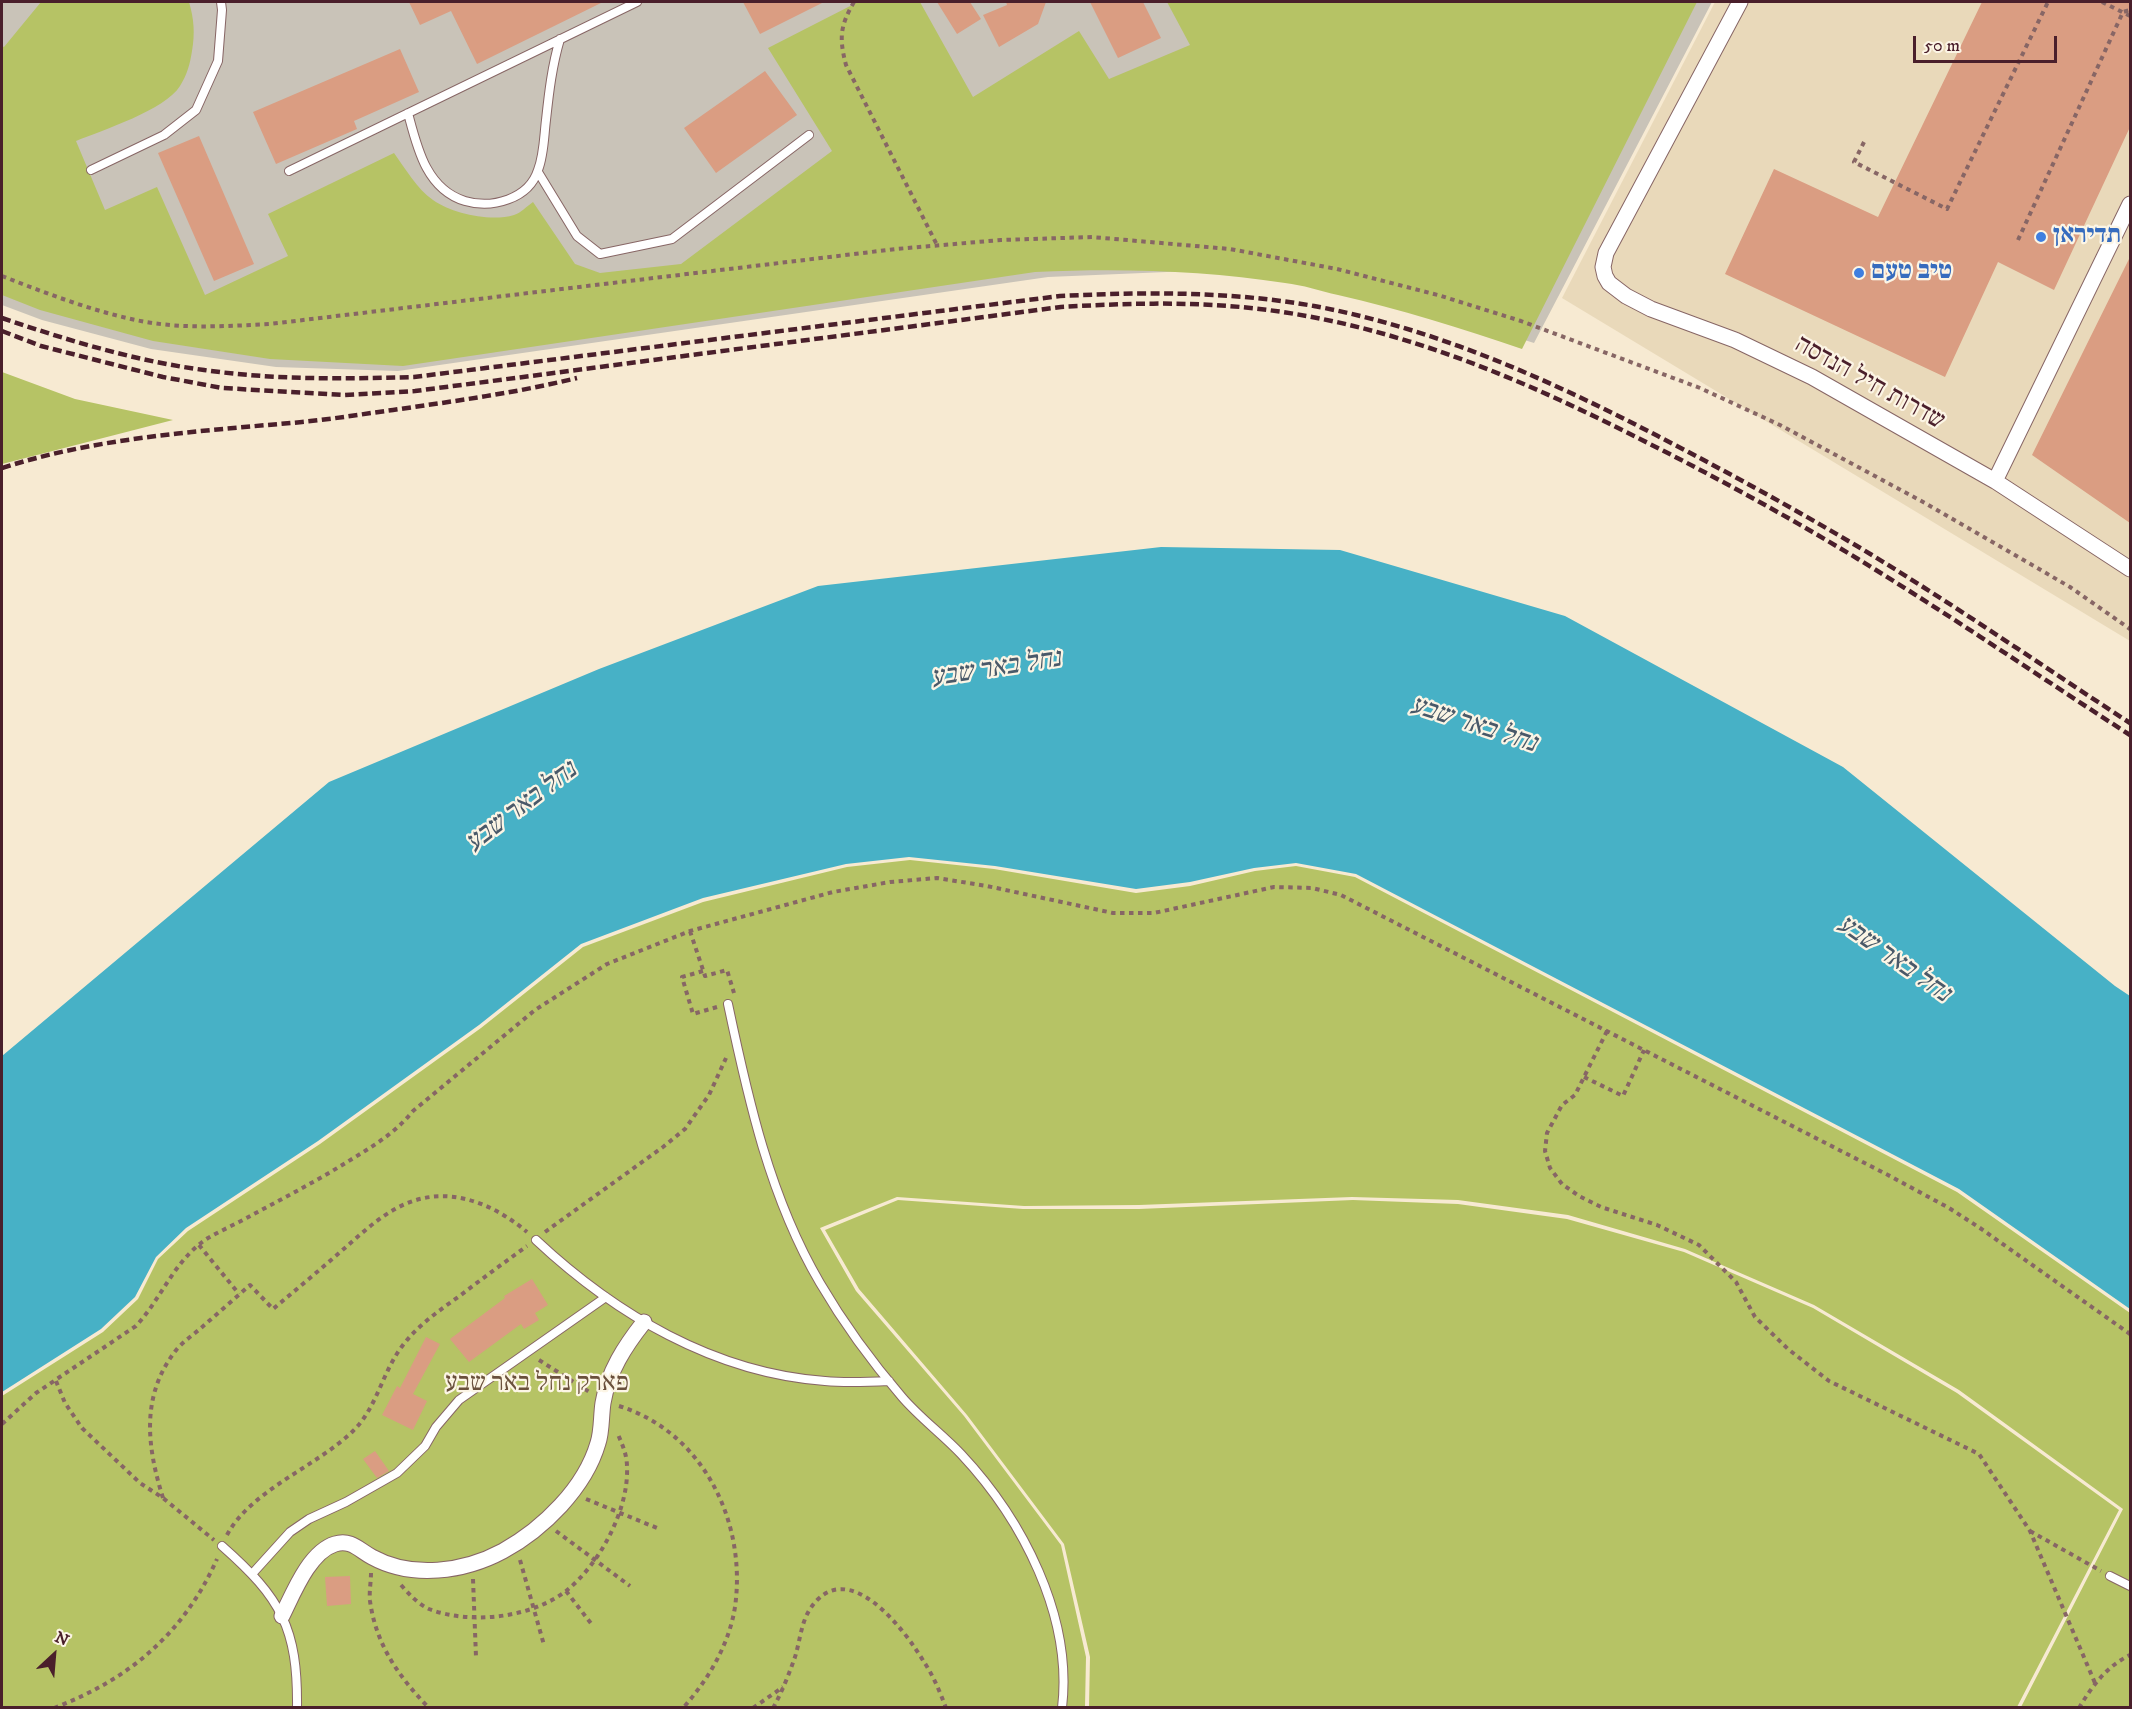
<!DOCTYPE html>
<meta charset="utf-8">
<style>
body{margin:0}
#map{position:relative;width:2132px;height:1709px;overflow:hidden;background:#f7ead2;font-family:"IM FELL DW Pica",serif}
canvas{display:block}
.frame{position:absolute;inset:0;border:3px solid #4a1f2b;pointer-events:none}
.north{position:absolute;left:24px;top:1625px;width:60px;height:60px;-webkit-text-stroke:4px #fcf5e5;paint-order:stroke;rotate:26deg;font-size:16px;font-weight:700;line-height:24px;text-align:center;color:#4a1f2b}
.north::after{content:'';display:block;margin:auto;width:21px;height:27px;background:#4a1f2b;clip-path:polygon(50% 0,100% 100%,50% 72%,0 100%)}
.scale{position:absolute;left:1913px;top:36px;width:144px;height:27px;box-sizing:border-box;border:3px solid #4a1f2b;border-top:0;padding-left:8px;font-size:18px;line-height:21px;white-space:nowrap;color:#4a1f2b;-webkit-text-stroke:4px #fcf5e5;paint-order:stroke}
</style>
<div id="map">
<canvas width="2132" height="1709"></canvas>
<div class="frame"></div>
<div class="north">N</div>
<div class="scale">50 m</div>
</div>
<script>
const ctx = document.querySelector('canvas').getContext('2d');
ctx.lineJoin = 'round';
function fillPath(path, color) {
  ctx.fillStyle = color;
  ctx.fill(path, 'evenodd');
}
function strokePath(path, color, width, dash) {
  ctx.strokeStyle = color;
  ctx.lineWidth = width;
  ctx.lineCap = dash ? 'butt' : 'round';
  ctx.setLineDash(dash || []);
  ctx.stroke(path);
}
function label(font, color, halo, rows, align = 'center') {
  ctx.font = font + ' "IM FELL DW Pica","Frank Ruhl Libre",serif';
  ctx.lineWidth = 4.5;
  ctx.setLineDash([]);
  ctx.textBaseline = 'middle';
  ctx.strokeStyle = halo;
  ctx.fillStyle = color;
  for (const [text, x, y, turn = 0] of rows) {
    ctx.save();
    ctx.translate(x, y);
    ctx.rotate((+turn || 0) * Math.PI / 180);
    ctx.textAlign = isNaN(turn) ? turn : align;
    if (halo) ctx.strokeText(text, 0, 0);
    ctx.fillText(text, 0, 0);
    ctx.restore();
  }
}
const built = new Path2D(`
 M1715 2H2130V641L1562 298Z`);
const industrial = new Path2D(`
 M2 2H1712L1534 343 1421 307 1342 286 1214 270 1048 277 398 371 276 367 151 349 42 320 2 305Z`);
const green = new Path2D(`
 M41 2H189C194 19 195 33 192 51 190 64 187 75 180 86 165 110 103 130 76 141L105 210 157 187 205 295 288 256 268 214 394 153C405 168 417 189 433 200 453 214 491 222 514 215 521 213 527 206 533 202L575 264 600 273 681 264 832 151 768 48 858 2H920L973 97 1079 31 1109 79 1190 45 1167 2H1697L1522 349C1461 328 1400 309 1338 295 1320 291 1303 285 1285 283 1203 270 1117 268 1035 272L403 366 270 359 153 341 40 310 2 295V46L4 47Z
 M2 372 75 399 173 420 2 464Z
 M910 860 994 869 1136 893 1190 886 1255 871 1296 866 1355 877 1957 1192 2130 1313V1707H2021L2123 1509 1959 1390 1814 1305 1685 1249 1568 1215 1458 1200 1352 1197 1139 1205 1024 1206 897 1197 820 1228 856 1291 964 1416 1061 1545 1086 1657 1085 1707 2 1708V1396L103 1332 138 1299 158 1259 188 1231 320 1144 481 1028 583 947 703 902 847 867Z
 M898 1200 1023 1209H1139L1353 1200 1458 1204 1567 1219 1684 1252 1813 1308 1957 1393 2119 1510 2017 1707H1089L1090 1657 1064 1544 967 1415 859 1289 825 1230Z`);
const water = new Path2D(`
 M1161 547 1340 550 1565 616 1843 767 2115 986 2130 996V1309L1959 1189 1356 874 1296 863 1254 868 1190 882 1136 889 995 866 909 857 846 864 703 898 581 944 479 1025 318 1141 186 1228 156 1257 135 1297 101 1329 2 1392V1056L329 782 599 669 818 586Z`);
const building = new Path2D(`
 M409 2H603L477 64 451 11 420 25Z
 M743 2H824L760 34Z
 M937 2H970L981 19 957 34Z
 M1006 2H1046L1038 24 999 47 983 15 1007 5Z
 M1090 2H1143L1161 38 1118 58Z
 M1982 2H2130V127L2054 290 1998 262 1945 377 1725 274 1774 169 1878 217Z
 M400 49 419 92 354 121 357 129 276 164 253 112Z
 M765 71 797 115 716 173 684 128Z
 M199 136 254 264 214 281 158 153Z
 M2130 257V523L2032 455Z
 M532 1279 548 1305 535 1313 539 1320 524 1329 521 1324 469 1362 450 1339 505 1298 504 1296Z
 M426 1337 440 1344 413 1394 427 1401 413 1430 382 1415 397 1386 400 1388Z
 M375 1451 389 1471 377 1478 363 1459Z
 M350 1576 351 1604 327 1606 325 1577Z`);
const path = new Path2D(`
 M854 2C840 26 839 38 846 65L937 245
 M2102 2 2130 16
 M1864 142 1854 162 1947 209 2048 2
 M2018 240 2123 12 2130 10
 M2 276C48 294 97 313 146 322 187 329 229 326 270 324L896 249 1001 240 1092 237 1230 249 1337 269 1438 295 1521 321 1700 388 1780 425 1925 503 2070 587 2130 629
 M690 931 705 976 727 970 734 993
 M703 971 682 977 693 1014 717 1007
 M1607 1031 1575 1095 1562 1105 1547 1133 1545 1151 1550 1168 1562 1184 1579 1196 1601 1207 1657 1225 1699 1245 1736 1282 1755 1317 1788 1349 1829 1381 1979 1454 2030 1531 2095 1683
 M1584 1077 1623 1096 1644 1050
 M545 1232 663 1147 685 1129 709 1095 726 1058
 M199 1245 239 1294
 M539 1360 591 1393
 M56 1381 65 1403 82 1428 140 1483 163 1498 214 1540
 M619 1406C703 1432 747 1522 735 1607 729 1645 708 1680 683 1708
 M2 1424 36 1393 136 1326C162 1298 174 1260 208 1238 222 1230 238 1223 252 1215 286 1197 320 1179 352 1159 375 1145 396 1132 413 1111L535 1010 607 964 690 931 833 892 890 882 937 878 987 886 1113 913H1154L1274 887 1312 888 1341 895 1888 1175 1949 1208 1980 1228 2130 1334
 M163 1498C147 1447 140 1395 177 1349 184 1341 193 1335 201 1328 217 1314 234 1299 250 1285L273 1309C297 1289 322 1268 346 1247 362 1233 378 1218 397 1208 443 1183 490 1201 527 1232
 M586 1499 657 1528
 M556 1531 630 1586
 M2030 1531 2101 1571
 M227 1535C251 1490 316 1467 353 1431 377 1408 382 1372 403 1345 419 1324 440 1310 461 1295 483 1278 505 1262 527 1246
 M520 1560 544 1645
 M371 1573C371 1582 369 1592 370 1601 376 1645 399 1677 429 1708
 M473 1579 476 1657
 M401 1585C410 1595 418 1604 429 1609 470 1625 531 1618 566 1591 599 1565 629 1510 627 1467 627 1454 622 1444 617 1432
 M566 1591 593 1626
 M54 1708C130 1679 184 1633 217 1559
 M753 1708 783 1687
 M773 1708C782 1692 789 1674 795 1657 800 1641 801 1623 810 1609 847 1553 905 1630 924 1662 933 1675 940 1692 946 1708
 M2079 1708C2092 1686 2107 1666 2130 1655`);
const lane = new Path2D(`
 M408 113C417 147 426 189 465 201 492 209 529 199 538 170 544 155 544 136 546 120 549 92 552 66 560 39
 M91 170 164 135 196 110 218 61 222 10 221 2
 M289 171 637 2
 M538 172 577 236 600 254 672 239 809 135
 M728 1004C748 1099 770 1198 820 1283 844 1324 871 1361 902 1397 920 1418 942 1434 961 1454 1022 1519 1073 1616 1062 1708
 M536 1240C615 1314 714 1373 825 1381 846 1383 868 1382 889 1381
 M222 1546C281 1598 298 1628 297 1708
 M252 1574 290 1532 309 1519 346 1502 397 1473 425 1446 436 1427 459 1400 606 1297
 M2110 1576 2130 1586`);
const street = new Path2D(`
 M1740 2 1606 253 1603 267 1605 276 1609 283 1626 296 1651 309 1735 340 1812 377 1995 481 2130 569
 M1995 481 2130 204
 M282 1616C293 1594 309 1552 335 1544 351 1539 359 1550 372 1557 412 1579 464 1572 503 1551 543 1529 585 1488 598 1443 602 1431 601 1416 603 1403 608 1372 625 1346 644 1322`);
const rail = new Path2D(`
 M2 318C67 340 135 361 204 370 274 380 344 379 414 377L1060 296C1145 292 1229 291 1314 306 1433 328 1543 377 1650 432 1722 469 1793 508 1862 549 1953 604 2041 665 2130 723
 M2 331 41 346 163 377 222 388 345 395 415 391 1061 307C1130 303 1199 301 1268 310 1400 327 1522 379 1640 439 1714 476 1787 516 1858 559 1950 615 2040 677 2130 735
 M2 468C98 437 202 431 302 422 333 419 363 414 393 410 455 401 516 393 577 378`);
const markers = [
 [2041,237,6,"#3f7fe0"],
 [1859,273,6,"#3f7fe0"]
];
const shopNames = [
 ["תדיראן",2053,237],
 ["טיב טעם",1871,273]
];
const streetNames = [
 ["שדרות חיל הנדסה",1869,384,29]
];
const parkNames = [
 ["פארק נחל באר שבע",537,1385]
];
const waterNames = [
 ["נחל באר שבע",996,670,-9],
 ["נחל באר שבע",1473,726,18],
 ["נחל באר שבע",522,808,-37],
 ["נחל באר שבע",1893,960,35]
];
fillPath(built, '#e9d9ba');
fillPath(industrial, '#c9c3b8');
fillPath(green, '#b6c365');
fillPath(water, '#47b1c6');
fillPath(building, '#da9d82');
strokePath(lane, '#876665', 10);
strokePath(street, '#876665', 17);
strokePath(path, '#876665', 4, [4.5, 4.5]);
strokePath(lane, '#fff', 8);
strokePath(street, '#fff', 15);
strokePath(rail, '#4a1f2b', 4.5, [9, 4.5]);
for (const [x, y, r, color] of markers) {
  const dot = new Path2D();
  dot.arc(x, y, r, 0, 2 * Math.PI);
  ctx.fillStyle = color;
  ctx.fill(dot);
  strokePath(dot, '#fcf5e5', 2);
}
label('bold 26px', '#366cbe', '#fcf5e5', shopNames, 'left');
label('26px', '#4a1f2b', '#fcf5e5', streetNames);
label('26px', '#6a503c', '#fcf5e5', parkNames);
label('italic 27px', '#495969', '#fcf5e5', waterNames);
</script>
